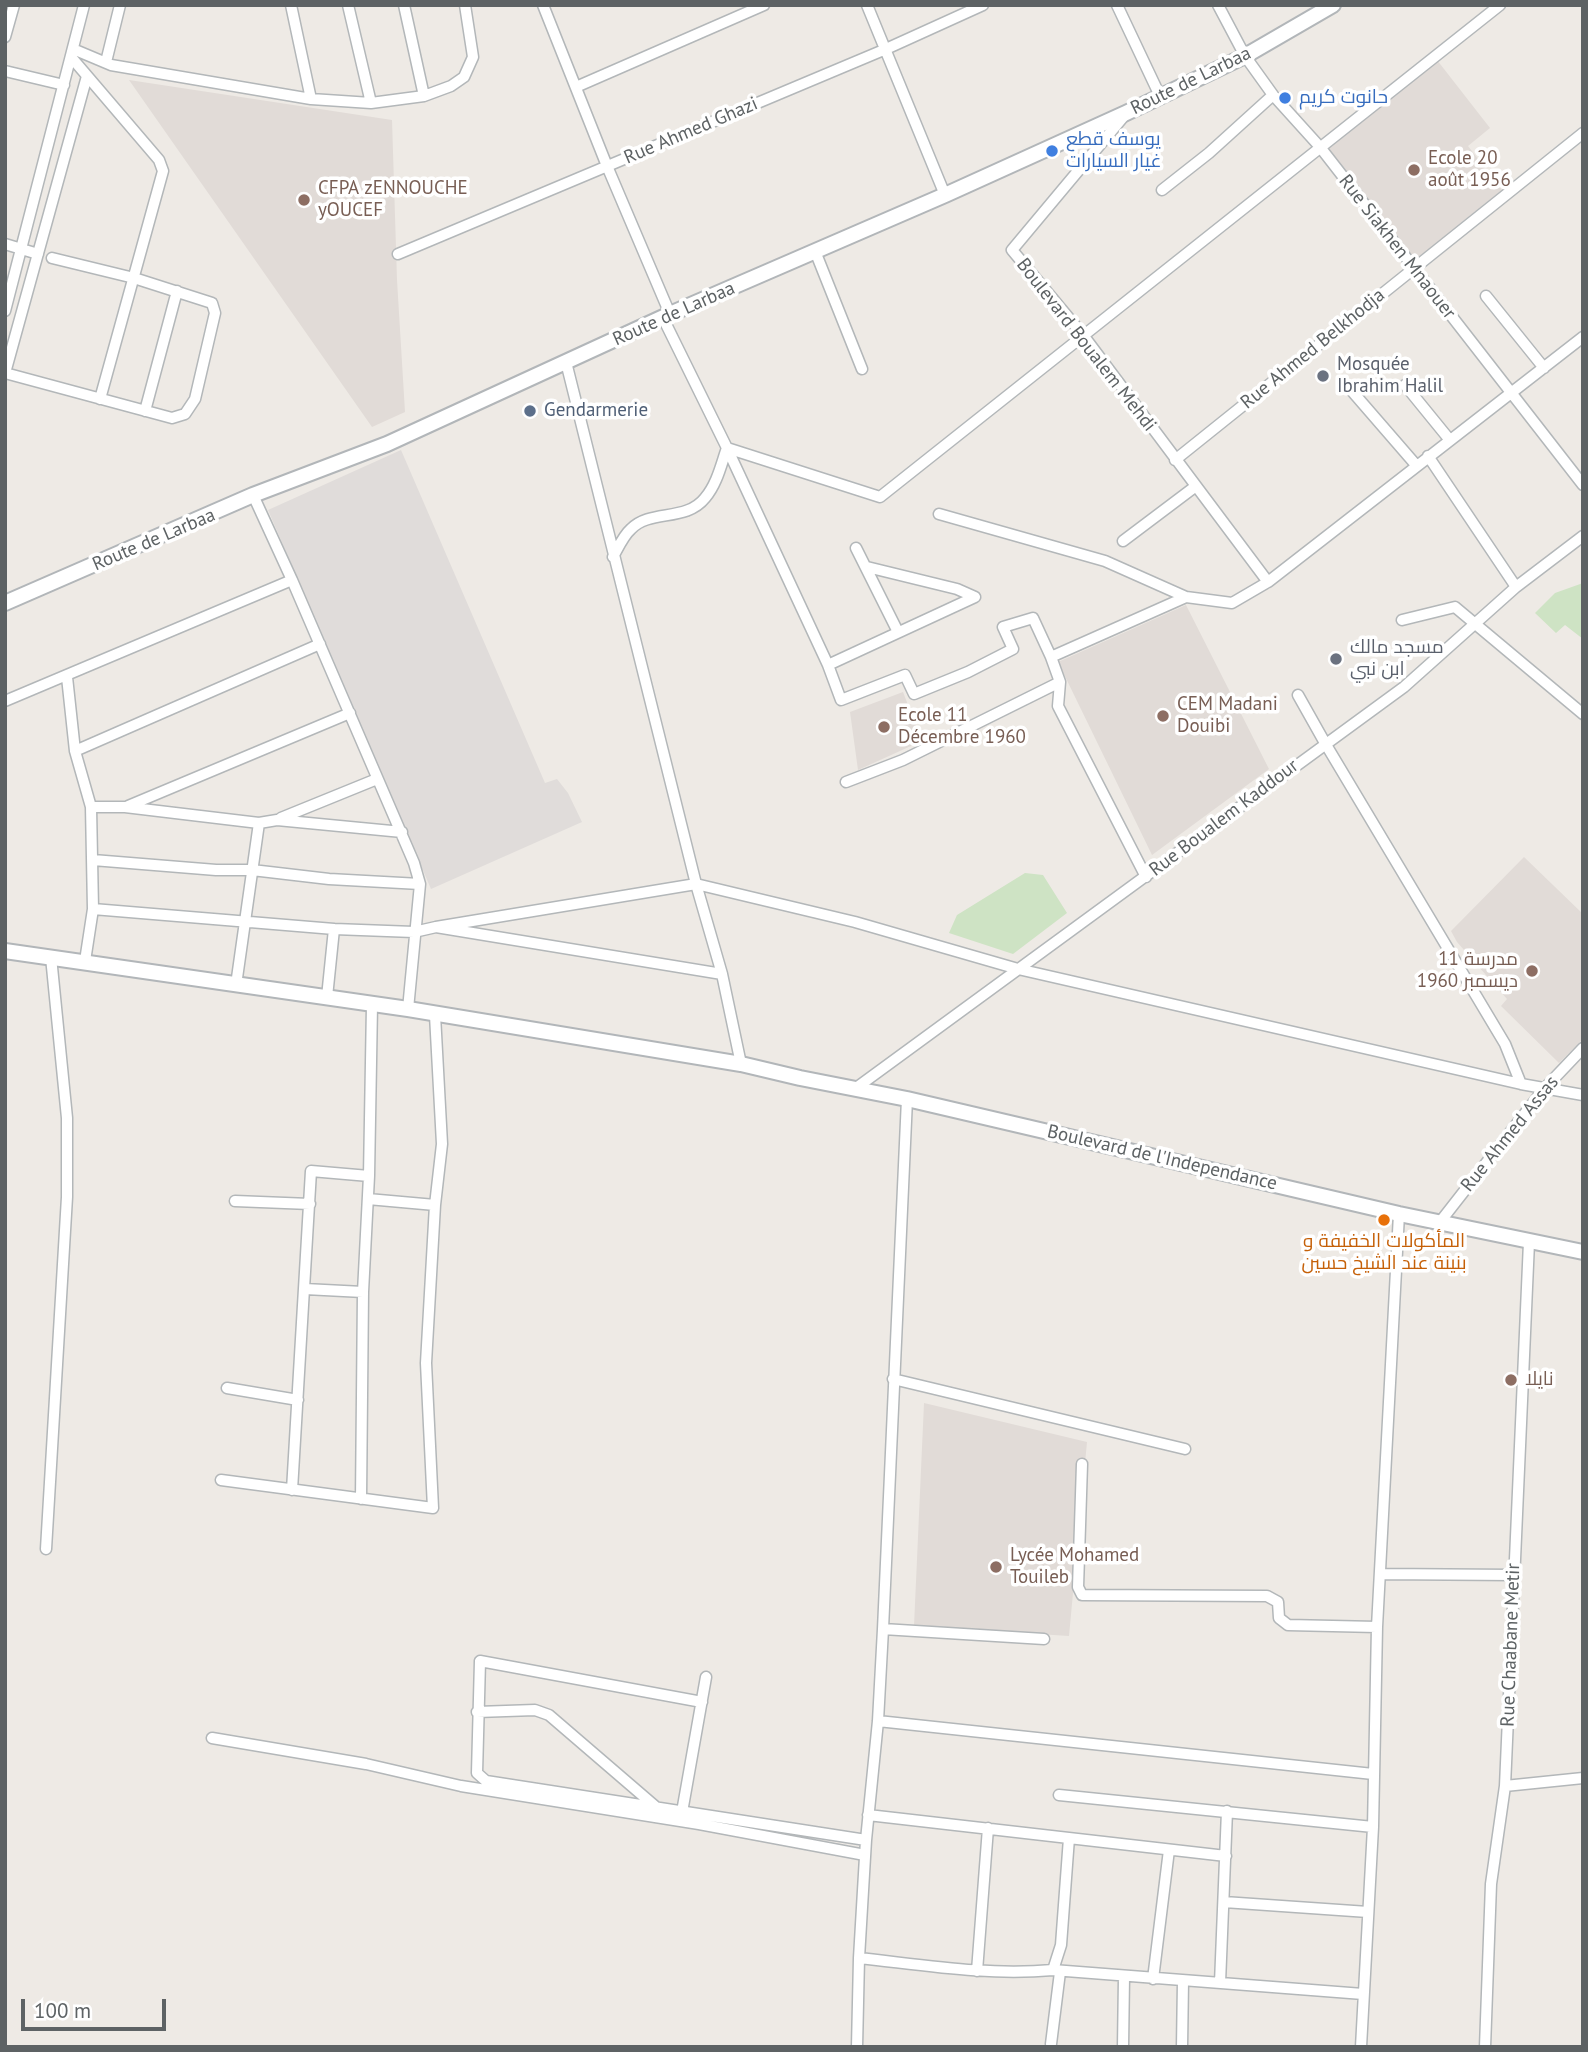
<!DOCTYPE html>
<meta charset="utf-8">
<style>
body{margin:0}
#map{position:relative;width:1588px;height:2052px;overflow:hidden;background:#eeeae5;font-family:"PT Sans",sans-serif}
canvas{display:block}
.frame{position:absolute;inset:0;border:7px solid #5d6264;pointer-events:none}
.scale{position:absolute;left:21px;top:1999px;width:145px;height:32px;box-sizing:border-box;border:4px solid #5d6264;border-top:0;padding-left:9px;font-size:21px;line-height:24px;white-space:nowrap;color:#5d6264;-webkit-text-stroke:5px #fff;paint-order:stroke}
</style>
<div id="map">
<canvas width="1588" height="2052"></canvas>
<div class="frame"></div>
<div class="scale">100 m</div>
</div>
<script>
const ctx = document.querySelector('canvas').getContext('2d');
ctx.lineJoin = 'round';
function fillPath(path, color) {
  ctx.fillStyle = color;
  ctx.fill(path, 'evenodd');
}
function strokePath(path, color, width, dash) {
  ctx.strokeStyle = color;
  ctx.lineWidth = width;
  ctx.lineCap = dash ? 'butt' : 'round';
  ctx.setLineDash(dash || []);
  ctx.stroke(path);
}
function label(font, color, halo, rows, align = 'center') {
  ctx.font = font + ' "PT Sans",Cairo,sans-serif';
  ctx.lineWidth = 7;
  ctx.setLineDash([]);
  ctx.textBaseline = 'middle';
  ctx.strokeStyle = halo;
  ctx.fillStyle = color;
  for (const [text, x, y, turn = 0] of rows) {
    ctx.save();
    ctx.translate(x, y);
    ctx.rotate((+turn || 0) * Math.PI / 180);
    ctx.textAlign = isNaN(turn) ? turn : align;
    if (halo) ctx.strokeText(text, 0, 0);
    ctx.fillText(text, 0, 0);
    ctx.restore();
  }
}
const industrial = new Path2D(`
 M401 450 545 783 557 779 568 793 582 822 431 889 268 510Z`);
const education = new Path2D(`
 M1437 60 1490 128 1468 146 1502 190 1415 260 1325 149Z
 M129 80 392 120 397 280 405 412 372 427Z
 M1186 605 1269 769 1152 855 1058 662Z
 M903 692 922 741 858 770 850 712Z
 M1524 857 1583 914V1039L1559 1063 1501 1006 1507 999 1457 942 1451 931Z
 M924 1403 1087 1442 1069 1636 914 1626Z`);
const green = new Path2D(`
 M1583 583V639L1565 625 1556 633 1535 613 1555 593Z
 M1025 873 1043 875 1067 913 1013 954 949 933 957 915Z`);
const street = new Path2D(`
 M291 5 311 99
 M348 5 371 103
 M404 5 424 96
 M543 5 607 166 670 314
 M867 5 945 195
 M1117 5 1160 96
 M1218 5 1245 56 1273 95 1320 147 1583 485
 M5 37 14 5
 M73 49 111 65 311 99 371 103 424 96 451 86 464 77 473 57 465 5
 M71 57 159 160 163 171 100 399
 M106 62 120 5
 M5 71 64 85
 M576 87 764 5
 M1124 116 1012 250 1083 335 1268 582
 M1162 190 1209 153 1273 95
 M5 244 38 254
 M815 251 862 369
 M398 254 886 49 983 5
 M1486 296 1544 368
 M5 311 84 5
 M566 362 696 884 722 974 741 1064
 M5 373 172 418 185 414 195 399 215 313 212 303 134 278 52 258
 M5 373 87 76
 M1405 385 1449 439
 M1351 390 1416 465
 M145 411 177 291
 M727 448 880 497 1500 5
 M727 448 828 665 841 700 905 675 914 694 968 672 1013 649 1003 627 1033 618 1051 657
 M1428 456 1516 587
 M1175 460 1583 133
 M253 495 292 580 414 863 420 884 408 1009
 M939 514 1105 561 1186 597 1232 603 1268 582 1583 337
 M1123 541 1196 486
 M856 548 898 632
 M613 557C618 548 623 536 631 529 650 509 686 522 705 498 717 484 721 465 727 448L663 318
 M1402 620 1455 607 1583 714
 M828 665 975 597 957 589 867 567
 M67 677 75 751 91 807 93 909 85 961
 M1298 695 1325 743 1505 1044 1521 1084
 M5 701 292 580
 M75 751 320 644
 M846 782 903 760 1060 682
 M128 806 350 713
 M91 807H125L259 823 277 820 402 832
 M281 818 377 779
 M93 860 216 870H252L329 879 420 884
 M1146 877 1058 706 1060 682 1051 657 1186 597
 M93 909 334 929 414 932 436 927 722 974
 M436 927 696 884 855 922 1018 969 1521 1084 1583 1095
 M236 985 259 823
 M327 997 334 929
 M856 1088 1404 687 1516 587 1583 536
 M368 1199 435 1205
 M235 1201 310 1204
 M1440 1222 1544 1089 1583 1048
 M305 1289 363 1292
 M893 1379 1185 1449
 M227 1388 298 1400
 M1082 1464 1078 1587 1082 1595 1267 1596 1278 1602 1279 1618 1288 1625 1377 1627
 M221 1480 433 1508 426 1363 435 1205 442 1144 435 1015
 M292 1490 311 1171 369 1176
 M361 1499 363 1292 369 1176 372 1005
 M46 1549 67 1197V1118L51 957
 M1380 1574 1514 1575
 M883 1629 1044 1639
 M702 1702 480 1661 477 1773 486 1781 866 1840
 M477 1712 535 1710 549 1715 656 1807
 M878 1721 1373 1774
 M212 1738 366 1764 461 1786 699 1824 865 1855
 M1505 1786 1583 1778
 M1059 1795 1373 1827
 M682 1812 706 1677
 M868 1815 1226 1856
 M1224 1902 1368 1912
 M859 1958C924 1965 988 1976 1053 1970L1363 1994
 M1053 1970 1061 1945 1069 1838
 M977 1971 988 1828
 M1153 1979 1169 1850
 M1220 1983 1227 1811
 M1051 2044 1060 1972
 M857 2047 859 1958 866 1840 878 1721 883 1629 907 1099
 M1123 2047 1124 1977
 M1182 2047 1183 1981
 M1361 2047 1373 1827 1377 1627 1399 1214
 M1485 2047 1491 1884 1505 1786 1529 1242`);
const secondary = new Path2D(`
 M5 603 253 495 387 444 670 314 945 195 1126 113 1245 56 1333 5
 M5 951 408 1009 741 1064 800 1078 907 1099 1399 1214 1583 1252`);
const markers = [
 [1285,98,7,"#3f7fe0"],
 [1052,151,7,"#3f7fe0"],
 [1414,170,7,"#8d6e63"],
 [304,200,7,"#8d6e63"],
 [1323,376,7,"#6b7280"],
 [530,411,7,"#5c6f8a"],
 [1336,659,7,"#6b7280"],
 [1163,716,7,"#8d6e63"],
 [884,727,7,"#8d6e63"],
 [1532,971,7,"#8d6e63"],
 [1384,1220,7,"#e8710a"],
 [1511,1380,7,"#8d6e63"],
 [996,1567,7,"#8d6e63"]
];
const streetNames = [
 ["Route de Larbaa",1191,81,-26],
 ["Rue Ahmed Ghazi",691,131,-23],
 ["Rue Siakhen Mnaouer",1397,247,52],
 ["Route de Larbaa",674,314,-24],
 ["Boulevard Boualem Mehdi",1086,345,52],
 ["Rue Ahmed Belkhodja",1313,349,-39],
 ["Route de Larbaa",154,540,-23],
 ["Rue Boualem Kaddour",1224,818,-37],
 ["Rue Ahmed Assas",1510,1134,-51],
 ["Boulevard de l'Independance",1162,1158,13],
 ["Rue Chaabane Metir",1511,1645,-88]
];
const shopNames = [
 ["حانوت كريم",1299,98],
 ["يوسف قطع",1066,140],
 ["غيار السيارات",1066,162]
];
const educationNames = [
 ["Ecole 20",1428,159],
 ["août 1956",1428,181],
 ["CFPA zENNOUCHE",318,189],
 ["yOUCEF",318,211],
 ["CEM Madani",1177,705],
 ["Douibi",1177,727],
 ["Ecole 11",898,716],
 ["Décembre 1960",898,738],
 ["مدرسة 11",1518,960,"right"],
 ["ديسمبر 1960",1518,982,"right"],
 ["نايلا",1525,1380],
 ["Lycée Mohamed",1010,1556],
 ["Touileb",1010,1578]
];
const worshipNames = [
 ["Mosquée",1337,365],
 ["Ibrahim Halil",1337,387],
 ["مسجد مالك",1350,648],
 ["ابن نبي",1350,670]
];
const serviceNames = [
 ["Gendarmerie",544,411]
];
const foodNames = [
 ["المأكولات الخفيفة و",1384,1242],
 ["بنينة عند الشيخ حسين",1384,1264]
];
fillPath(industrial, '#e0dcda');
fillPath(education, '#e1dbd7');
fillPath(green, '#cee3c4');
strokePath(street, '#b3b7b9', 13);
strokePath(secondary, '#b2b6b9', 18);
strokePath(street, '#fff', 10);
strokePath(secondary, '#fff', 14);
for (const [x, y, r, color] of markers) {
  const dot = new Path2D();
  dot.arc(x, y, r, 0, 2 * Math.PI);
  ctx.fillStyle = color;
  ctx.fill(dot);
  strokePath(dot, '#fff', 2.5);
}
label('19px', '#5d6264', '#fff', streetNames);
label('19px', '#366cbe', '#fff', shopNames, 'left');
label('19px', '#785e54', '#fff', educationNames, 'left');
label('19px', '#5b616d', '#fff', worshipNames, 'left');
label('19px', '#4e5e75', '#fff', serviceNames, 'left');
label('19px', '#c56008', '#fff', foodNames);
</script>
